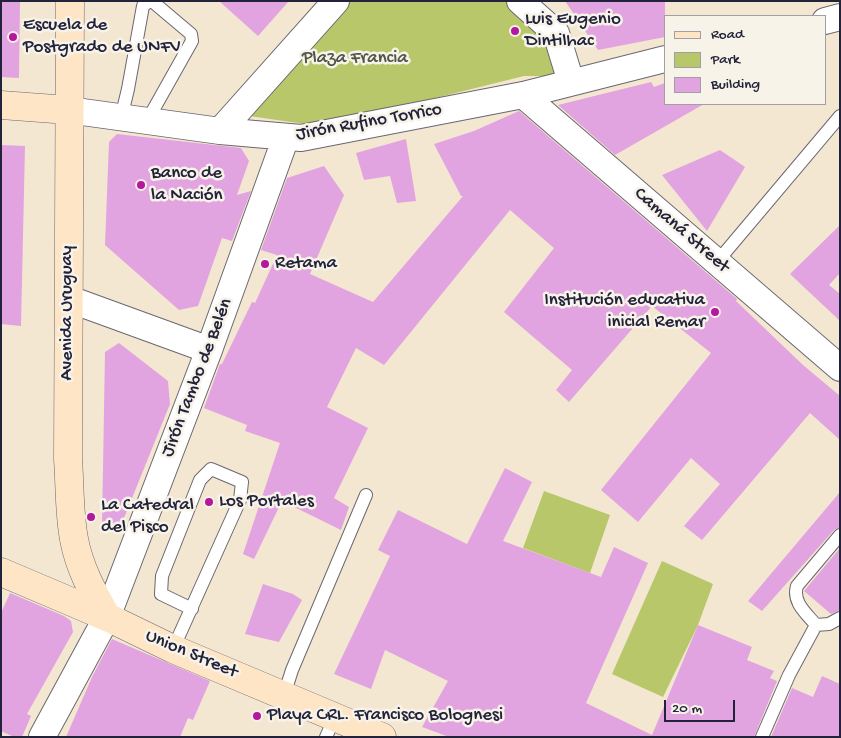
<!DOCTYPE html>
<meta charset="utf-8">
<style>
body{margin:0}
#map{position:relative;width:841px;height:738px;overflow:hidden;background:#f3e7d1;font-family:"Gochi Hand",sans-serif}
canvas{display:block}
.frame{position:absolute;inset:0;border:2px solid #22223b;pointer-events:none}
.legend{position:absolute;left:664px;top:15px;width:162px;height:90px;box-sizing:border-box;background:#f7f3e8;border:1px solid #a29fa3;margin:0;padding:6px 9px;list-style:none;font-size:15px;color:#22223b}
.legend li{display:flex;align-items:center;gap:10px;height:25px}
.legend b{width:25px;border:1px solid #a29fa3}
.scale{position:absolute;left:664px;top:700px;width:71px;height:22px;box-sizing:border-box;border:2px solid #22223b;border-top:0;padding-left:6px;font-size:15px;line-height:18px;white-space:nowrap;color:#22223b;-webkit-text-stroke:4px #f7f3e8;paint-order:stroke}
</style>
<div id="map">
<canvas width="841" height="738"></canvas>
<div class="frame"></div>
<ul class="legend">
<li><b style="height:6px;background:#fde5c5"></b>Road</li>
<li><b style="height:14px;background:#b7c76a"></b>Park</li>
<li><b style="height:14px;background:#e2a3e1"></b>Building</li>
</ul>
<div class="scale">20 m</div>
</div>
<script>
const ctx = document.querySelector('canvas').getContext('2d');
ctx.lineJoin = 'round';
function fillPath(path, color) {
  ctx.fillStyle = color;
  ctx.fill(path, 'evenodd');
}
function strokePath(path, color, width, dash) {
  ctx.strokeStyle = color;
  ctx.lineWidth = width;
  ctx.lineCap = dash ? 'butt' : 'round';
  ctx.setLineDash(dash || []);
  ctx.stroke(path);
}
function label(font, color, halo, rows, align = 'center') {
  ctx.font = font + ' "Gochi Hand",sans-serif';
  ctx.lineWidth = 5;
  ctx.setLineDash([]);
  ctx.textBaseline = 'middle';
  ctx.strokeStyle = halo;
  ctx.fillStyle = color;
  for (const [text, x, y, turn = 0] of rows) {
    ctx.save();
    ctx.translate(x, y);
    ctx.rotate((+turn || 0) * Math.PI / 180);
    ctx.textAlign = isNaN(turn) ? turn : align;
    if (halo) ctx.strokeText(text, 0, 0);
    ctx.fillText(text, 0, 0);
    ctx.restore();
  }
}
const green = new Path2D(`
 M328 1H530L571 76H524L335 123 305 124 228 113Z
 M544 491 610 515 590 573 523 548Z
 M662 561 713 584 698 625 663 697 612 674Z`);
const building = new Path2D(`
 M1 1H20L19 78 1 77Z
 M219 1H289L258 36Z
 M565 1H665V37L598 50Z
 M651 82 654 87 665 83V104H704L615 155 558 105Z
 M519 111 737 299 736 301 803 365 840 396V440L810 413 702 540 684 526 720 484 691 458 638 522 601 490 711 353 652 306 569 402 556 390 572 370 504 312 554 248 510 210 384 365 356 348 327 407 368 428 334 498 349 507 341 530 282 501 254 559 243 554 280 443 245 431 247 425 204 408 220 364H222L252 302 255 303 277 255 261 250 287 178 324 166 344 195 310 274 373 302 463 196H461L434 144 474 131Z
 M117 134 241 148 249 161 237 195 251 191 232 241 222 238 198 306 179 310 105 245 109 142Z
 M406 139 416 201 397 203 390 176 364 180 356 153Z
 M1 145 25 146 21 326 1 324Z
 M720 150 745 167 707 231 662 175Z
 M840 225V273L829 285 840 294V321L790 274Z
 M119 343 168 381 170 404 120 528 102 525 105 352Z
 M505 468 532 482 503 541 601 577 614 547 648 563 586 703 652 735 698 625 752 647 747 660 774 671 770 678 777 681 754 737H449L422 727 448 681 385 650 371 689 334 674 390 556 378 550 398 510 467 544Z
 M840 492V527L834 530 762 611 748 601Z
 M840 548V610L831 614 804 591Z
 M263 584 293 594 302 600 279 642 245 634Z
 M10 593 64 616 71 621 73 632 27 714 31 716 22 737H14L1 731V613Z
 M112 639 210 681 193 720 188 718 180 737H66L92 677Z
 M822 676 840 684V737H771L792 688 813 697Z`);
const lane = new Path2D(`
 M121 118 128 89 143 6 148 2H153L191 34 192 41 147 121
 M717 262 840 116
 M816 625C806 613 792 602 797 586L840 535
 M816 625 829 624 840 618
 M173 649 240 500 242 482 211 469 200 480 162 576 161 594 192 609
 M284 695 292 670 366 495
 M326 737 335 717
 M762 737 789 675 816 625`);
const street = new Path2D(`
 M520 1 556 33 571 82
 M825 21 840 17
 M523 95 840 368
 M68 110 220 131 301 138 523 95 665 59
 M220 131 336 1
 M69 299 209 350
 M42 737 107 617 209 350 286 137`);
const secondary = new Path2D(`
 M70 1 68 459C70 485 69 513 74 539 79 567 93 593 107 617
 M1 105 68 110
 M1 572 107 617 173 649 382 737`);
const markers = [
 [515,31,5,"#b5179e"],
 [13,37,5,"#b5179e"],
 [141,185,5,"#b5179e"],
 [265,264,5,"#b5179e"],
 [715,312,5,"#b5179e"],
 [209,502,5,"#b5179e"],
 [91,517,5,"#b5179e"],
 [257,716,5,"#b5179e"]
];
const poiNames = [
 ["Luis Eugenio",525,20],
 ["Dintilhac",525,42],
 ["Escuela de",23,26],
 ["Postgrado de UNFV",23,48],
 ["Banco de",151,174],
 ["la Nación",151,196],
 ["Retama",275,264],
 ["Institución educativa",705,301,"right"],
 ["inicial Remar",705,323,"right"],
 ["Los Portales",219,502],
 ["La Catedral",101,506],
 ["del Pisco",101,528],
 ["Playa CRL. Francisco Bolognesi",267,716]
];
const parkNames = [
 ["Plaza Francia",355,59]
];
const streetNames = [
 ["Jirón Rufino Torrico",369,123,-10],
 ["Camaná Street",681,231,41],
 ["Avenida Uruguay",68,313,-90],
 ["Jirón Tambo de Belén",198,378,-69],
 ["Union Street",191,655,23]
];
fillPath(green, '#b7c76a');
fillPath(building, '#e2a3e1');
strokePath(lane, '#6b6770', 14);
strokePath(street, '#6b6770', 28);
strokePath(secondary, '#6b6770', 29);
strokePath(lane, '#fff', 12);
strokePath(street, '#fff', 26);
strokePath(secondary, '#fde5c5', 28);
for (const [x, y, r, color] of markers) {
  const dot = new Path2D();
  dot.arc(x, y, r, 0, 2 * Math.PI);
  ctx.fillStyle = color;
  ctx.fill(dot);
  strokePath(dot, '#f7f3e8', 2);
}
label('19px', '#22223b', '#f7f3e8', poiNames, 'left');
label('19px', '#4f5449', '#f7f3e8', parkNames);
label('19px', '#22223b', '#f7f3e8', streetNames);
</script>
